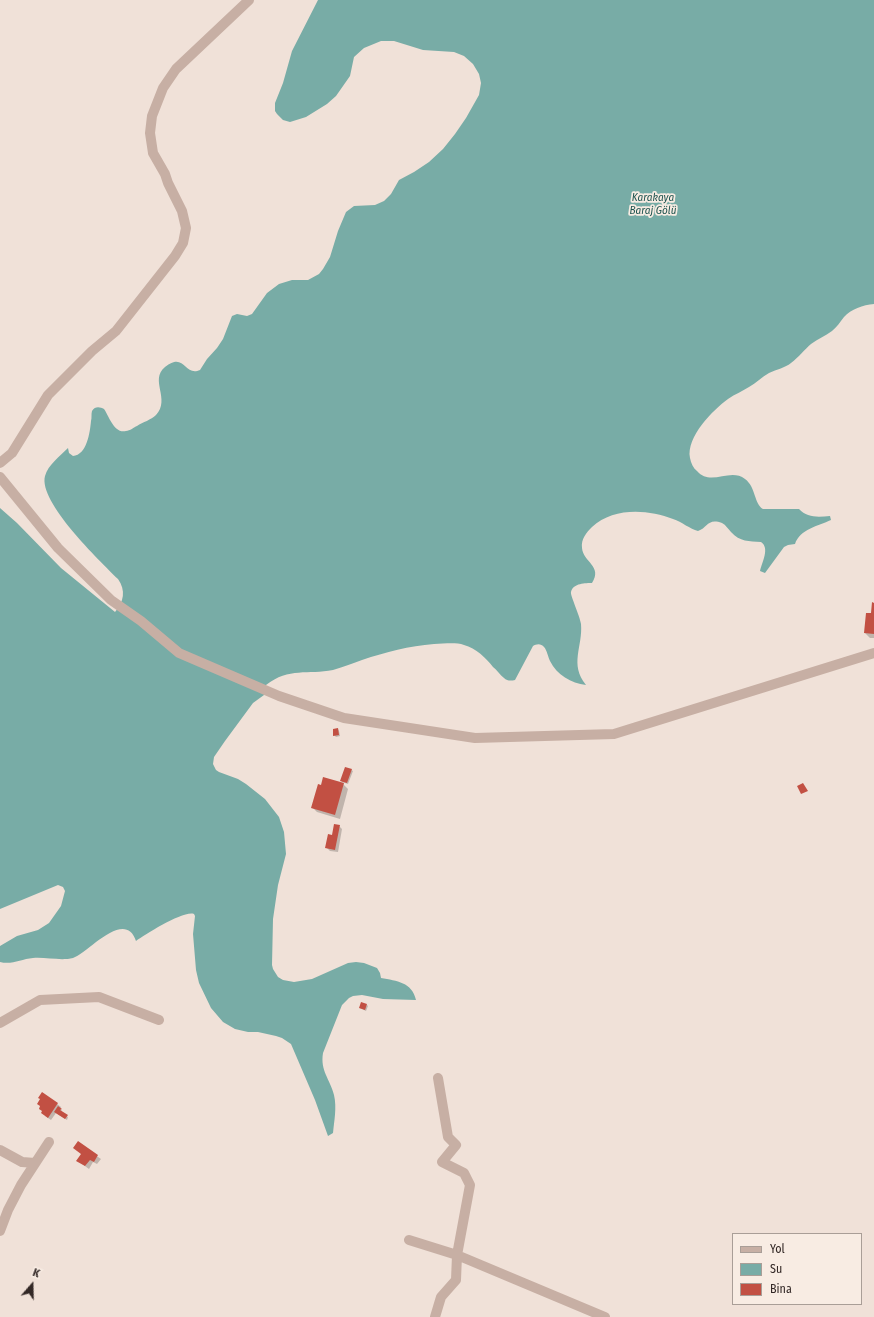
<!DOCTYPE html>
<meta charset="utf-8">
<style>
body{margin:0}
#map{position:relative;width:874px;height:1317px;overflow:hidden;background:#f0e1d8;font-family:"Fira Sans Condensed",sans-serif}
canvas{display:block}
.legend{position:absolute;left:732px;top:1233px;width:130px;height:72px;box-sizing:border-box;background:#f8ece3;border:1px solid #a99e97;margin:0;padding:5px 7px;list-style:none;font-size:12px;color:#332826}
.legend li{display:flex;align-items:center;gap:8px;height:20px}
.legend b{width:20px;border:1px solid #a99e97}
.north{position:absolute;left:12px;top:1265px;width:40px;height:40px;-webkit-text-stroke:3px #f8ece3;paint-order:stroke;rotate:20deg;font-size:11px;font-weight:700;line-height:16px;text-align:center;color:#332826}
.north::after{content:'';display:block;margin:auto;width:14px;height:18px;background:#332826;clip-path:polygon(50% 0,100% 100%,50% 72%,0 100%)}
</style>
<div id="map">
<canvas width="874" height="1317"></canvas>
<ul class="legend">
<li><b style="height:5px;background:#c7afa4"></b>Yol</li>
<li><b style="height:11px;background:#78aca6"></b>Su</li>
<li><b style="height:11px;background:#c25043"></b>Bina</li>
</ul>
<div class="north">K</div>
</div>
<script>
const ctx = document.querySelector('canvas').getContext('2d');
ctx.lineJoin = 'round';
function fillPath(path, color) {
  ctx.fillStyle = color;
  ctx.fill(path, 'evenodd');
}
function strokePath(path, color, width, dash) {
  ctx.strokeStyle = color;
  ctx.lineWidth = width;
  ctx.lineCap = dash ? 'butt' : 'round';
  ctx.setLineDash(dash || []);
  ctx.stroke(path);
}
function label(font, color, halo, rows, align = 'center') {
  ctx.font = font + ' "Fira Sans Condensed",sans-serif';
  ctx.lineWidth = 3.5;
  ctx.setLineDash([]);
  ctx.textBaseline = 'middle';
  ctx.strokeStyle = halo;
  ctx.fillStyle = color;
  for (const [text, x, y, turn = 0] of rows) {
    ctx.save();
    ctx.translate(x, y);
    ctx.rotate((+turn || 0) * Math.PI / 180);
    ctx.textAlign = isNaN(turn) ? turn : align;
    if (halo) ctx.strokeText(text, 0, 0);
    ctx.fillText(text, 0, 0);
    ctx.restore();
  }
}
const water = new Path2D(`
 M318 0H874V304C863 305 851 309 844 317 840 322 837 327 832 331 825 336 818 339 811 344 804 350 799 357 791 363 785 368 777 369 769 373 762 377 756 383 749 387 743 391 735 394 728 399 713 410 686 437 690 458 691 463 693 468 697 471 711 487 730 467 745 479 756 487 754 504 763 509H799C807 518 818 517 830 516L831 520C818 526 800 529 795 544L788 545 784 547 765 573 760 571C762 562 770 548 761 542 749 541 740 542 731 532 728 529 726 525 722 523 707 518 708 528 698 531 690 529 682 522 673 519 648 509 613 507 592 527 586 533 581 539 582 548 583 562 603 566 592 583 586 583 573 583 571 592 570 595 580 616 581 624 583 647 569 664 586 685 571 683 557 675 550 661 548 657 547 650 544 647 541 643 536 644 533 646L515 680C511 681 507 681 504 678 500 675 497 670 493 667 486 658 476 648 464 645 455 642 444 644 434 644 409 646 386 652 362 660 353 663 344 667 333 670 308 675 289 667 266 685L264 695 253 703 225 741 214 757 213 764 216 770 219 772 238 779 246 784 265 799 279 817 284 832 286 854 278 885 273 919 272 965 273 969 278 977 283 980 294 982 312 979 348 963 356 962 364 963 377 968 380 973 381 978C397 981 412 982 416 1000L383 999 362 995 353 996 349 998 342 1005 323 1053C320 1071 330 1079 334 1095 337 1108 334 1121 333 1133L328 1136 315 1100 291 1044 282 1038 276 1036 258 1032H248L235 1029 223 1022 211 1008 199 983 196 970 193 934 195 916 194 914C184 910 146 934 136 941 125 908 88 953 73 958 61 961 46 957 33 958 21 959 12 965 0 962V946L17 936 38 930 49 923 61 906 65 891 63 887 58 885 0 909V508L17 523 61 568 115 612C124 602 126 590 118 579 100 561 38 502 45 476 48 465 60 456 68 448L69 453 73 456C87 455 90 432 91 421 92 418 91 414 92 411 95 406 100 407 104 409 109 416 114 434 126 431 130 431 134 427 137 426 143 422 151 420 156 415 171 399 149 380 165 367 185 351 184 377 200 370L207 359 217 348 223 339 232 316 237 314 247 316 252 314 267 293 279 284 292 280H308L319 274 323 269 330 257 338 231 346 212 354 206 375 205 384 201 391 194 399 180 414 172 429 162 443 149 455 134 466 118 479 95 481 83 479 74 473 64 464 56 454 52 423 50 394 41H381L364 48 354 57 350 76 336 96 327 104 306 117 290 122 283 120 277 114 275 111V103L283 83 292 51Z`);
const shadow = new Path2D(`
 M874 604V638H870L865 633 872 614Z
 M338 729 339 731 340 736 336 737 334 735Z
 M351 770 353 771 348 784 342 782 341 780Z
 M343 784 348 789 340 819 317 812 312 807Z
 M339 826 342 829 338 852 330 851 327 848Z
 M367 1005 368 1006 366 1011 360 1008Z
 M43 1093 61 1107 60 1109 62 1111 61 1112 68 1117 67 1120 56 1113 51 1120 45 1116Z
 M78 1143 101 1159 97 1164 93 1162 89 1169 78 1161 82 1154Z`);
const building = new Path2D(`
 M872 602 874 603V634L864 633 866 613H871Z
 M338 728 339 735 333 736V729Z
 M345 767 352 769 347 783 340 781Z
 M323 777 344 783 335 815 311 808 318 784 321 785Z
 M803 783 808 791 801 794 797 786Z
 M334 824 340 825 335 850 325 848 328 834 332 835Z
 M361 1002 367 1004 365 1010 359 1008Z
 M42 1092 58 1103 48 1118 41 1113 42 1111 39 1109 40 1106 37 1104 40 1099 38 1098Z
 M58 1106 62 1109 60 1110 68 1115 65 1119 54 1112Z
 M78 1141 98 1155 94 1162 90 1160 85 1166 76 1161 81 1154 73 1148Z`);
const minor = new Path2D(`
 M0 463 12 453 48 395 92 351 116 331 175 256 183 243 186 228 182 211 168 183 165 174 153 153 150 133 152 116 163 88 176 69 249 0
 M0 477 58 548 111 600 141 621 179 653 279 696 344 718 475 738 614 734 874 653
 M0 1023 40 1000 99 997 159 1020
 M0 1150 22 1162 35 1163
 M0 1231 8 1210 21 1185 49 1142
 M409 1240 457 1255 605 1317
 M435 1317 441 1297 456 1280 457 1255 470 1185 464 1173 442 1162 456 1145 448 1137 438 1078`);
const waterNames = [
 ["Karakaya",653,198],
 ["Baraj Gölü",653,211]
];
fillPath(water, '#78aca6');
fillPath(shadow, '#0003');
fillPath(building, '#c25043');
strokePath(minor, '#c7afa4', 10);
label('italic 11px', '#1d534e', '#f8ece3', waterNames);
</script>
